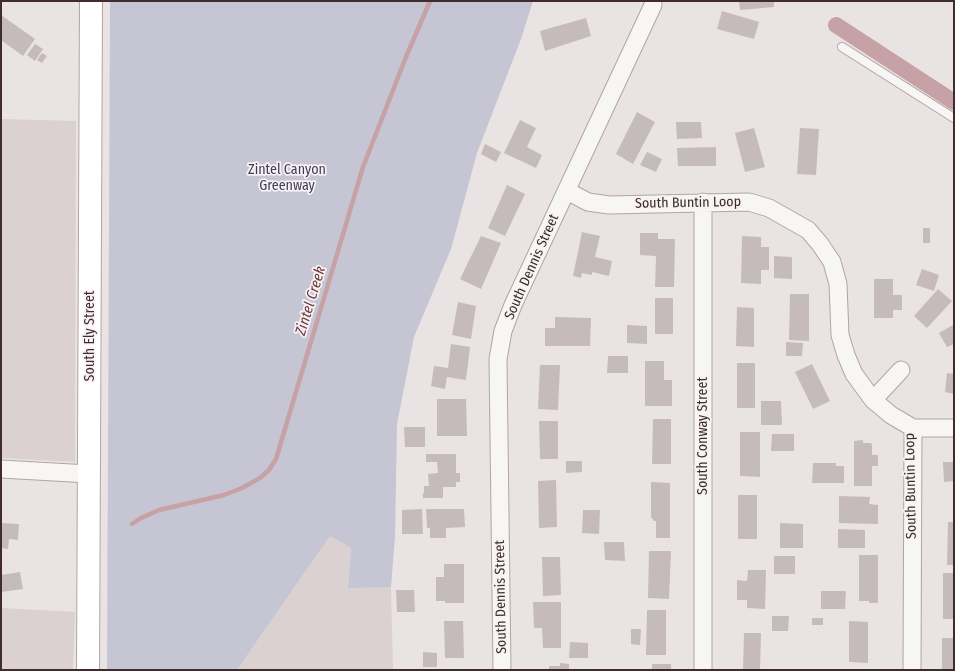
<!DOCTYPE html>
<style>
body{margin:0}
#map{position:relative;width:955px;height:671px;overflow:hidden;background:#eae3e3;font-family:"Fira Sans Condensed",sans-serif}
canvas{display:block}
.frame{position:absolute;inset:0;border:2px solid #402c2c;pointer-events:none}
</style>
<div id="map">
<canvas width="955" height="671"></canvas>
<div class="frame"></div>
</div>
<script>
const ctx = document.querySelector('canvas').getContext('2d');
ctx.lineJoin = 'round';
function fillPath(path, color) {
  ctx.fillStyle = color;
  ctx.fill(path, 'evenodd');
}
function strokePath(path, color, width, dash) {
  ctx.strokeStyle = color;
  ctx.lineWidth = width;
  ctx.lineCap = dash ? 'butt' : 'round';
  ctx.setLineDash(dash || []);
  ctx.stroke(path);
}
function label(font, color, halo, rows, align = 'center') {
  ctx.font = font + ' "Fira Sans Condensed",sans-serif';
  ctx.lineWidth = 3.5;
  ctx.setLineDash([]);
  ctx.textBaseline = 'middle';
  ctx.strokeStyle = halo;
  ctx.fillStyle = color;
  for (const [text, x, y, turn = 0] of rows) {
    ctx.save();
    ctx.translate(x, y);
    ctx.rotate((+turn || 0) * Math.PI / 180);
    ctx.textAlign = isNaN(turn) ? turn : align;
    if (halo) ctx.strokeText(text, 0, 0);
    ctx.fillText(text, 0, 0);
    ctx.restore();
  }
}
const built = new Path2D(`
 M1 119 76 121 75 462 1 458Z
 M330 536 351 548 348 587H391L393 670H237Z
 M1 608 75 612 73 670H1Z`);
const green = new Path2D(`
 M110 1H533L521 39 477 153 451 249 414 337 397 424 395 537 391 587 348 588 351 548 330 536 237 670H107Z`);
const stream = new Path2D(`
 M132 524 141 518 159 510 224 495 242 488 260 478 269 470 276 459 363 167 406 57 430 1`);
const canal = new Path2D(`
 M836 25 954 102`);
const building = new Path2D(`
 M739 1H774V7L740 10Z
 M722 11 759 22 754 39 717 29Z
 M1 15 35 39 23 56 1 40Z
 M586 18 591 36 545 51 540 31Z
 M35 44 43 49 35 61 27 55Z
 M42 53 47 56 42 63 37 60Z
 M637 112 655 122 633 164 616 154Z
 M520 120 536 128 527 147 542 155 536 168 504 153Z
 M676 122H701L702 138 677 139Z
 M754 128 765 167 745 172 735 133Z
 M800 128 819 129 816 175 797 174Z
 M485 144 501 152 496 162 481 154Z
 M716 147V166H678L677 148Z
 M647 152 662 159 656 172 640 165Z
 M507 185 525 194 505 236 488 228Z
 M923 228H930V243H923Z
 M582 232 600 236 595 257 612 261 609 276 592 272V275L582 273 581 278 573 276Z
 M640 233H658V239H675L674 287H655L656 256 640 255Z
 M481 236 501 243 481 289 460 279Z
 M742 236 761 237V247H769V270H761V284L741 283Z
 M774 256 792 257V279L774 278Z
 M922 269 939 275 934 291 916 285Z
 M874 279H893V295H902V310H893V318H874Z
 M938 289 952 301 927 328 914 316Z
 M790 294H809V341L789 340Z
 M655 298H673V334H655Z
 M458 302 476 306 471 339 452 335Z
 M737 307 754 308V347L736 346Z
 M555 317 591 318 590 346H545V328H555Z
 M627 325 647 326V344L627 343Z
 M953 325 954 328V344L947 347 939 333Z
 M786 342 803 343 802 356H786Z
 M451 344 470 347 466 380 447 377 445 389 431 386 434 366 448 368Z
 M608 356H628V373H607Z
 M645 361H664V380H672V406H645Z
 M737 363H755V408H737Z
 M812 364 830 401 813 409 795 372Z
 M540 365H560L558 410 538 409Z
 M947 373 954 374V394L945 392Z
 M437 399H466L467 436H437Z
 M761 401H781L782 425H761Z
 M653 419H671V464H652Z
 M539 421H558V459H540Z
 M404 427H425V447H405Z
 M740 432H760V477L740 476Z
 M772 434H794V451H771Z
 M863 440V443H871L872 445V455H878V466H872V486H854V441Z
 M426 454H456V473H460V482H456V487H443V498H423V493H424V486H429L428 474 438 473 437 462H426Z
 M566 461H582V472L566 473Z
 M943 462H954V481L944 482Z
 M813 463H836V466H844V483H812Z
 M556 480 557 527 539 528 538 481Z
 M651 482 670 483V538H656V521H654L651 517Z
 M738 495H757V539H738Z
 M839 496 870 497 869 504 878 505V524L839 523Z
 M422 509 423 534H402V510Z
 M426 509H464L465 527 446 528V538H430V528H427Z
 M583 510H600L599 534 582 533Z
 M948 522H954V565H947Z
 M1 523 19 524 18 540 9 539 8 549 1 548Z
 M780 523 803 524V548H780Z
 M838 529 865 530V548H838Z
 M604 542H624L625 561 605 560Z
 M649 551H671L669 599 648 598Z
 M859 555H878V603H869V601H859Z
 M774 556H795V574H774Z
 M542 557H560L561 595 543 596Z
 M444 564H464V603H445V601H436V577H444Z
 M748 570H766L765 609 747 608V600H737V580L747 581Z
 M20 572 23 589 1 592V575Z
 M943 573H954V619H943Z
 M396 590H414L415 612H397Z
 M821 591H846L845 609H821Z
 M533 602H561V648H543L542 628H534Z
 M647 610H666V655H646Z
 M772 616H789L788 631H772Z
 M812 618H823V625H812Z
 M444 621H463L464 658H445Z
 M849 621 868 622V663L849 662Z
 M631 629H641L640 645 631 644Z
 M744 633H761L760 670H743Z
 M942 638H954V670H942Z
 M570 642 588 643V658H569Z
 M423 652 437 653V667H423Z
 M560 663 569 664V670H549V666H560Z
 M652 664H671V670H652Z`);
const lane = new Path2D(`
 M842 47 954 118`);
const street = new Path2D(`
 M567 191 588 202 609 205 749 202 769 208 808 230 820 244 832 262 838 284 840 335 846 355 854 374 873 400 891 415 913 428 912 670
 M703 202V670
 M873 400 901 370
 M913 428H954
 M1 469 89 474
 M502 670 498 359 503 331 513 305 653 5`);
const secondary = new Path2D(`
 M88 670 91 1`);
const parkNames = [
 ["Zintel Canyon",287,170],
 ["Greenway",287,186]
];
const streetNames = [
 ["South Buntin Loop",688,203,-1],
 ["South Dennis Street",532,267,-66],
 ["South Ely Street",90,336,-90],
 ["South Conway Street",703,436,-90],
 ["South Buntin Loop",911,486,-91],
 ["South Dennis Street",501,597,-91]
];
const waterNames = [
 ["Zintel Creek",311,301,-73]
];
fillPath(built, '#dbd1d1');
fillPath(green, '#c6c5d3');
strokePath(stream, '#c6a1a6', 4.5);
strokePath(canal, '#c6a1a6', 16);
fillPath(building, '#c6bbbb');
strokePath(lane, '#b0a5a5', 10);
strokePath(street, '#b0a5a5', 19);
strokePath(secondary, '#b0a5a5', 24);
strokePath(lane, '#f8f5f5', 8);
strokePath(street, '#f8f5f5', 17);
strokePath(secondary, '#fff', 22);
label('14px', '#403b5b', '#f7f2f3', parkNames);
label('14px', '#402c2c', '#f7f2f3', streetNames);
label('italic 15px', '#713a3f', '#f7f2f3', waterNames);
</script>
